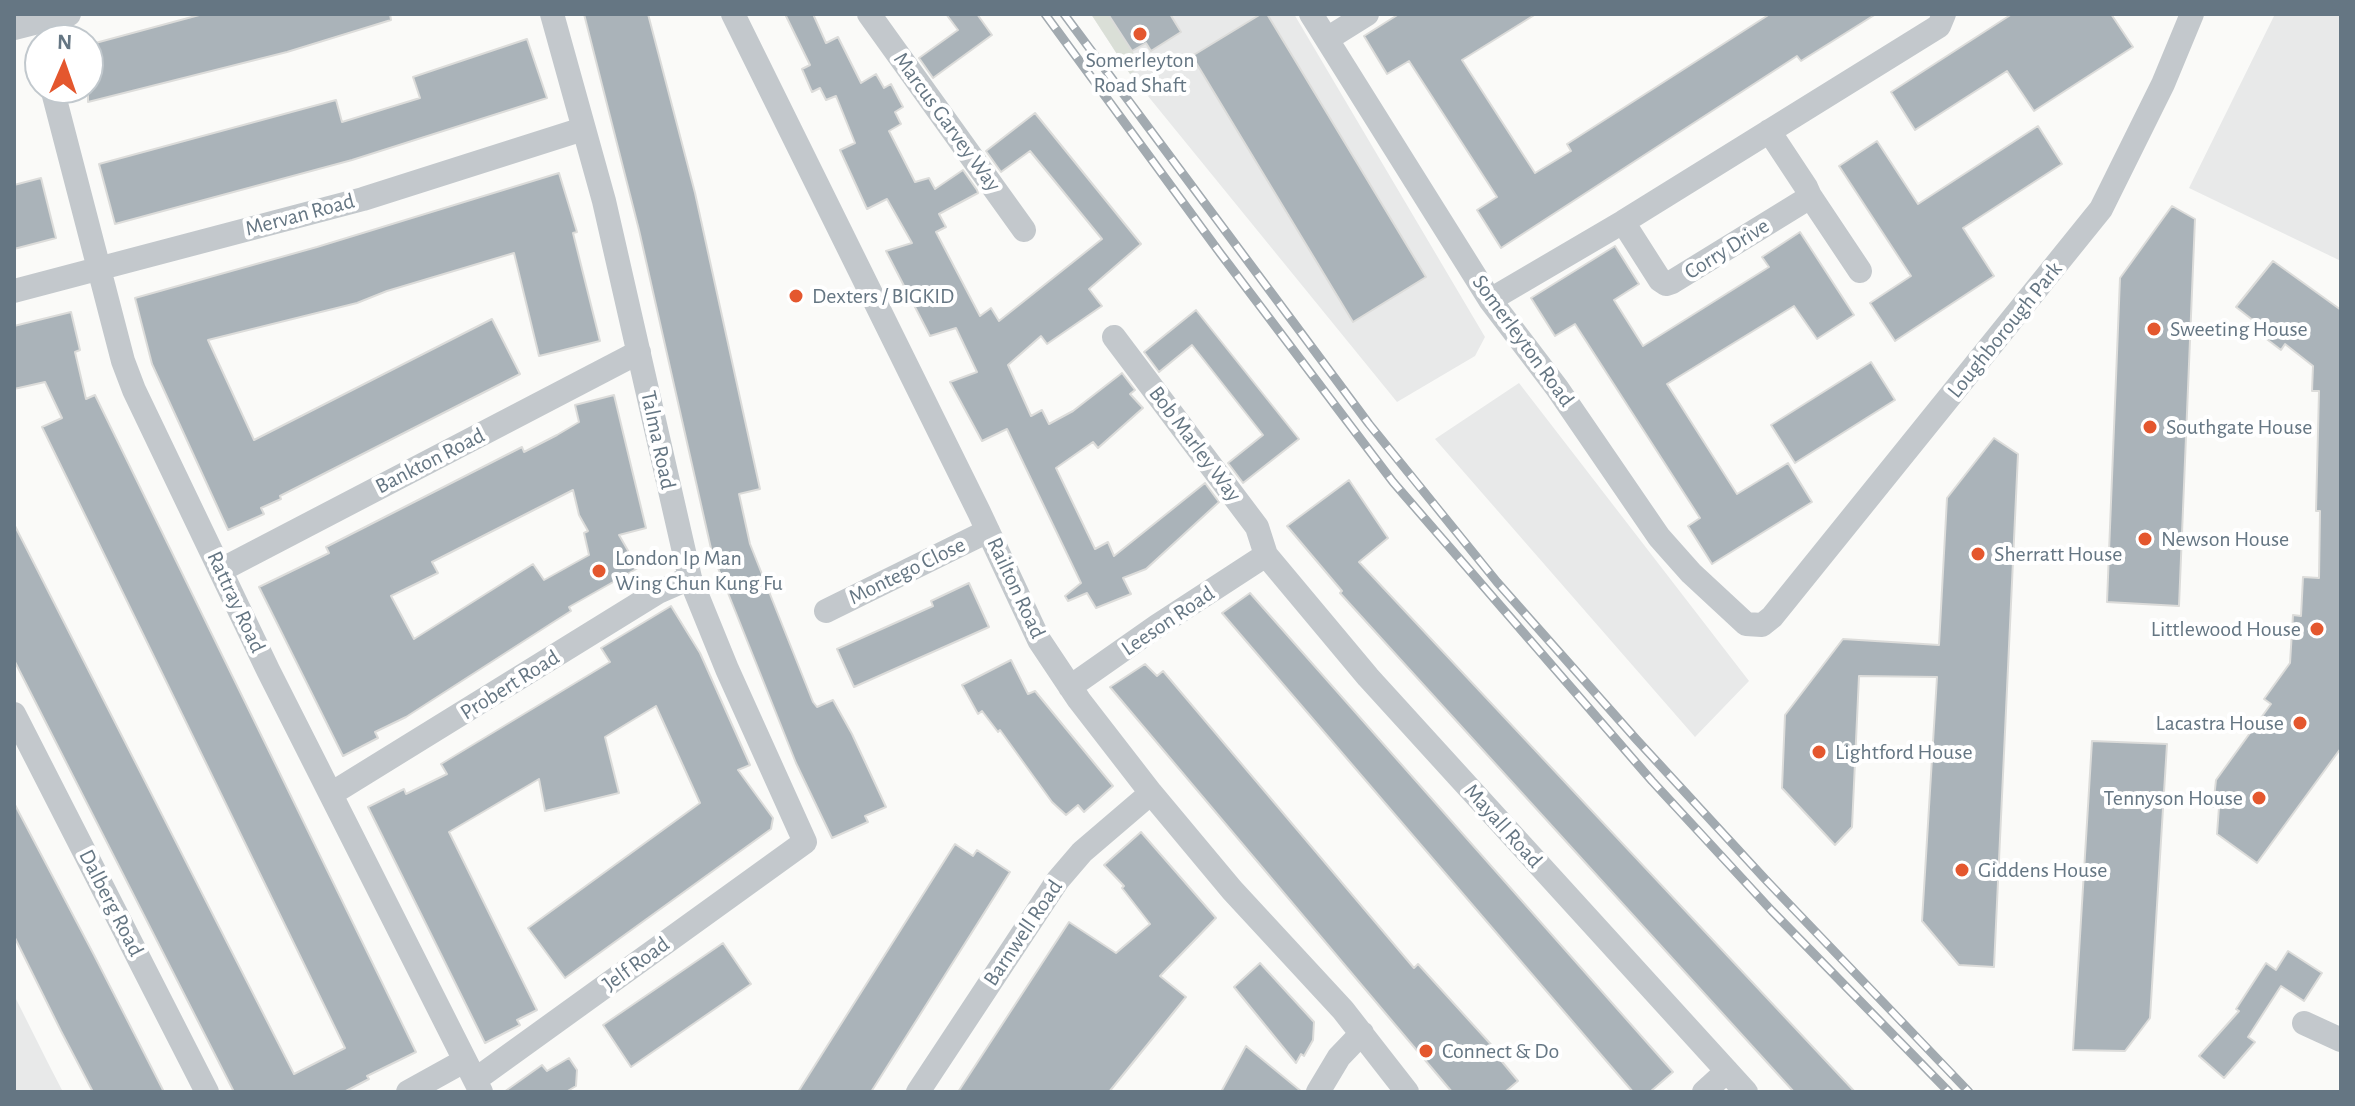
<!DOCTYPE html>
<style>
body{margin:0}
#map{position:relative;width:2355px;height:1106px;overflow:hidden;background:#fafaf8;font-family:"Alegreya Sans",sans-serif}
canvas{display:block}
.frame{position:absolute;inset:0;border:16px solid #657683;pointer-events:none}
.north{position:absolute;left:24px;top:24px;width:80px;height:80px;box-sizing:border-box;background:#fff;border:2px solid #c1c8cd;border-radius:50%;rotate:2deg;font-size:22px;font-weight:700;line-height:32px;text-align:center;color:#657683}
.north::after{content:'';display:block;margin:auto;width:28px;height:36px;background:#e4572e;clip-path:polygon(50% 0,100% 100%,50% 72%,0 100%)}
</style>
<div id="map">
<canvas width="2355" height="1106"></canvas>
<div class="frame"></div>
<div class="north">N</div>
</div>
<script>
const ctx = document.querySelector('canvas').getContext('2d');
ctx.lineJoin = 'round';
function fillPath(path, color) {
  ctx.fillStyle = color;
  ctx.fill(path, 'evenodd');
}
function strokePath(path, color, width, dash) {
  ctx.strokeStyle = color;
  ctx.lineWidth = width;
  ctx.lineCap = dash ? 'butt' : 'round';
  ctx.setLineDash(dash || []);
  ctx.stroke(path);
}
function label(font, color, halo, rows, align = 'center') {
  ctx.font = font + ' "Alegreya Sans",sans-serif';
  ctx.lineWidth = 8;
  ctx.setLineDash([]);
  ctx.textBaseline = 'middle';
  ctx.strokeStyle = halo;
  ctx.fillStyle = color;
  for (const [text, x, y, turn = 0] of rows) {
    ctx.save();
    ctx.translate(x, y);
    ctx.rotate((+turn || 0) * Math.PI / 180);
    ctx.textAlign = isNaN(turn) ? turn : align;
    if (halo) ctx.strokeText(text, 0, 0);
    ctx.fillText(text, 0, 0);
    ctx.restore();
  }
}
const built = new Path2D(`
 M1091 14H1294L1485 337 1475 356 1397 402 1130 74Z
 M2275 14H2341V261L2189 188Z
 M1519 383 1749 681 1695 737 1435 439Z
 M14 995 48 1063 63 1092H14Z`);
const green = new Path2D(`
 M1091 14H1108L1142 66 1130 74Z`);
const building = new Path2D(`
 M203 14H390L391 20 287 52 88 102V45Z
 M584 14H648L695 193 760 489 739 494 750 544 813 702 817 707 833 700 852 734 886 807 865 816 868 822 832 838 796 763 712 553 639 230Z
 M785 14H813L826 43 838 37 861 83 876 74 884 88 891 84 903 107 895 112 901 124 889 131 915 182 929 178 935 189 963 170 977 190 978 193 939 214 946 227 936 232 980 316 991 308 999 321 1102 239 1030 151 1001 172 986 151 1035 113 1141 244 1089 289 1102 306 1047 344 1041 336 1008 365 1031 416 1042 410 1049 424 1073 411 1122 373 1135 390 1130 394 1143 408 1098 448 1093 442 1056 468 1095 549 1108 542 1114 556 1205 483 1219 502 1146 569 1123 578 1131 594 1096 608 1087 593 1068 601 1065 596 1081 583 1007 429 982 441 950 382 977 372 956 328 930 336 886 251 912 243 887 199 867 209 840 150 855 143 836 96 826 100 820 88 812 92 802 69 810 65Z
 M946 14H977L992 35 933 78 919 58 958 30Z
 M1108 14H1170L1181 32 1151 51 1146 43 1132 51Z
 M1261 14H1267L1426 277 1353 322 1192 56Z
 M1399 14H1536L1462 60 1535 173 1571 151 1567 144 1770 14H1876L1801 61 1797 56 1501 248 1477 210 1497 197 1409 61 1387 74 1364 36Z
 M2012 14H2111L2133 47 2034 111 2007 71 1915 130 1891 92Z
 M527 39 547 98 352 160 115 224 99 164 336 100 342 122 420 98 413 77Z
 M2038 126 2062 164 1963 228 1994 276 1895 341 1870 303 1911 276 1839 166 1877 141 1918 204Z
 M559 173 577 232 573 233 600 341 539 356 514 253 387 291 357 303 208 340 254 440 492 319 520 374 280 496 281 499 261 508 264 514 228 530 152 364 135 298 317 247Z
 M41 178 56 238 14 249V185Z
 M2172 206 2195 219 2179 606 2107 602 2120 278Z
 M1800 232 1854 315 1817 339 1794 306 1667 384 1737 494 1788 463 1812 502 1712 564 1688 526 1700 518 1575 324 1555 336 1531 298 1615 246 1639 284 1614 300 1643 346 1769 267 1762 257Z
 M2273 261 2341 310V748L2257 863 2217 834 2219 807H2213L2216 780 2271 704 2264 699 2290 663 2293 615 2301 616 2303 577 2319 578 2320 511H2316L2319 391H2312L2313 366 2285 344 2281 350 2264 337 2268 332 2236 307Z
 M1196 310 1299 439 1243 483 1228 463 1263 435 1192 345 1159 372 1144 352Z
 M71 312 80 350 75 352 86 399 95 395 416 1052 367 1076 369 1079 344 1092H234L14 660V524L294 1074 345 1048 42 427 62 418 45 382 14 389V326Z
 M1871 362 1895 400 1795 463 1771 425Z
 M614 395 646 528 619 535 638 568 569 607 571 611 552 623 406 717 375 732 378 738 343 756 259 587 329 553 326 547 522 447 524 452 557 435 579 422 575 405ZM573 490 579 515 588 531 584 533 589 555 544 580 533 564 414 639 391 596 438 573 432 562Z
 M1994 438 2018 454 1994 967 1959 965 1922 921 1937 677 1859 676 1852 827 1835 845 1782 788 1785 715 1843 639 1939 645 1947 498Z
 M1349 480 1388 538 1359 562 1855 1092H1794L1340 593 1342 591 1287 526Z
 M969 583 989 627 854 687 837 649 933 606 931 601Z
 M1250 593 1673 1072 1650 1092H1633L1222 613Z
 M671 606 700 653 750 765 738 770 773 818 771 829 565 978 528 928 700 803 656 706 605 737 619 793 545 811 539 779 449 832 537 1010 517 1020 520 1025 485 1043 368 807 404 789 406 794 447 774 441 764 610 662 601 648Z
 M1011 660 1028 694 1035 691 1113 786 1084 812 1078 805 1066 815 1052 802 1000 730 998 732 982 711 978 714 962 685Z
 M1145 664 1157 676 1163 671 1414 968 1418 964 1496 1050 1494 1052 1518 1081 1505 1092H1452L1110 687Z
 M2092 741 2167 744 2150 1018 2125 1051 2073 1050Z
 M14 803 94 955 164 1092H93L61 1031 14 936Z
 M1141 832 1216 918 1160 976 1186 997 1109 1092H958L1069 922 1116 953 1150 924 1122 888 1124 886 1104 865Z
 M955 844 973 856 977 850 1010 872 916 1021 871 1092H798Z
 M723 943 751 984 631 1067 603 1025Z
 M2288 951 2322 973 2304 1001 2281 986 2248 1037 2255 1042 2224 1078 2199 1056 2239 1011 2236 1009 2266 963 2276 970Z
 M1260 963 1314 1022 1313 1040 1304 1056 1301 1054 1296 1063 1234 987Z
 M1246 1046 1302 1092H1221Z
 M569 1058 577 1070 576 1086 566 1092H504L542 1065 547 1071Z`);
const street = new Path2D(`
 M733 14 979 512 1039 640 1079 700 1151 793 1232 890 1343 1010 1407 1092
 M869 14 1024 230
 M1311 14 1490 300 1557 388 1659 537 1691 573 1746 624 1762 625 1772 617 2101 209 2163 84 2192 14
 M14 28 69 14
 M1327 39 1367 14
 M52 88 123 361 134 390 268 670 481 1092
 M1810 196 1860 271
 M1623 222 1660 280 1666 284 1672 282 1802 202 1810 196 1806 187 1769 131
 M14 291 363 199 583 129
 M1490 300 1623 222 1939 26 1944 14
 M1114 337 1257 527 1266 555 1368 677 1746 1092
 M221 570 639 352
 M826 611 988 531
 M1070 687 1157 626 1266 555
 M14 714 207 1092
 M331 794 658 592 690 578
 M2304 1023 2341 1040
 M475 1080 805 842 727 669 690 578 604 201 552 14
 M408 1092 464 1061
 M918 1092 1058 880 1082 852 1151 793
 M1318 1092 1339 1057 1362 1033
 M1704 1092 1727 1071`);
const rail = new Path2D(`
 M1045 14 1220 253 1393 482 1652 781 1772 911 1949 1092
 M1064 14 1369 424 1497 582 1636 739 1765 879 1969 1092`);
const markers = [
 [1140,34,8,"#e4572e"],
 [796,296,8,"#e4572e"],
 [2154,329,8,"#e4572e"],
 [2150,427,8,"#e4572e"],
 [2145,539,8,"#e4572e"],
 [1978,554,8,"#e4572e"],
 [599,571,8,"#e4572e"],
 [2317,629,8,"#e4572e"],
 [2300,723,8,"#e4572e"],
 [1819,752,8,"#e4572e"],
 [2259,798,8,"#e4572e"],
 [1962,870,8,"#e4572e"],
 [1426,1051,8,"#e4572e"]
];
const poiNames = [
 ["Somerleyton",1140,60,"center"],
 ["Road Shaft",1140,85,"center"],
 ["Dexters / BIGKID",812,296],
 ["Sweeting House",2170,329],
 ["Southgate House",2166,427],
 ["Newson House",2161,539],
 ["Sherratt House",1994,554],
 ["London Ip Man",615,558],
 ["Wing Chun Kung Fu",615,583],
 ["Littlewood House",2301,629,"right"],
 ["Lacastra House",2284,723,"right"],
 ["Lightford House",1835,752],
 ["Tennyson House",2243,798,"right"],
 ["Giddens House",1978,870],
 ["Connect & Do",1442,1051]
];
const streetNames = [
 ["Marcus Garvey Way",947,122,54],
 ["Mervan Road",300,215,-15],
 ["Corry Drive",1727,249,-32],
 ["Loughborough Park",2005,330,-51],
 ["Somerleyton Road",1523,341,54],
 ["Talma Road",658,440,78],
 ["Bob Marley Way",1195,444,53],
 ["Bankton Road",430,461,-27],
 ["Montego Close",907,571,-26],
 ["Railton Road",1016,588,65],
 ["Rattray Road",236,602,65],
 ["Leeson Road",1168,621,-34],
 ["Probert Road",510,685,-32],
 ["Mayall Road",1503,826,48],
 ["Dalberg Road",111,903,63],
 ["Barnwell Road",1023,933,-56],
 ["Jelf Road",636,964,-36]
];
fillPath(built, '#e8e9e9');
fillPath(green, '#dadfd7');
fillPath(building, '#aab3b9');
strokePath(building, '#dcdcda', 2);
strokePath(street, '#c3c8cc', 24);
strokePath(rail, '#a2aab0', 9);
strokePath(rail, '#fff', 6, [18]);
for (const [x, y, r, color] of markers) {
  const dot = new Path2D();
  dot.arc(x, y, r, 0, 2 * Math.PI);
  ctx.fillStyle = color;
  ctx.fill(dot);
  strokePath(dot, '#fff', 3);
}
label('22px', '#657683', '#fff', poiNames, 'left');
label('22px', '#657683', '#fff', streetNames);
</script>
